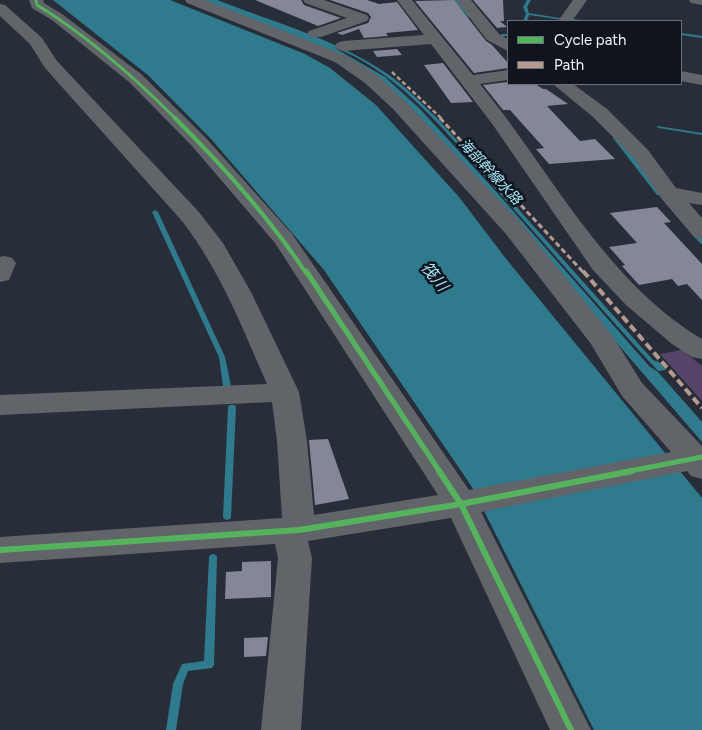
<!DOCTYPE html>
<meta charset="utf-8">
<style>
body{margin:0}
#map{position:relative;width:702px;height:730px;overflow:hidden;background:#282e39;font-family:Figtree,sans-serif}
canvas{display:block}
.legend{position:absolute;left:507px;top:20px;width:175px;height:65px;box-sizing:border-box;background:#10151d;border:1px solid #696e77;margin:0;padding:6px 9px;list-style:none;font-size:15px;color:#eef4fe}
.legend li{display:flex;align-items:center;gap:10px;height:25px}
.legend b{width:25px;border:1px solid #696e77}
</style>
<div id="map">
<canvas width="702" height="730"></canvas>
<ul class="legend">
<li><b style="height:6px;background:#56b35d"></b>Cycle path</li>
<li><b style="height:6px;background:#b69a8f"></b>Path</li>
</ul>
</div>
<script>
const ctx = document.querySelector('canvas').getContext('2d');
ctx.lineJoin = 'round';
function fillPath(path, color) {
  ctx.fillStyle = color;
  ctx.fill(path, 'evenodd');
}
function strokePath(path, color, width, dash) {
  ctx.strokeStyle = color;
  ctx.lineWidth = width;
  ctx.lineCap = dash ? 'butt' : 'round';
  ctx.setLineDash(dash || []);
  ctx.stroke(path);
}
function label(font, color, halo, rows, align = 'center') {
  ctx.font = font + ' Figtree,"Noto Sans JP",sans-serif';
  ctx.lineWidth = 5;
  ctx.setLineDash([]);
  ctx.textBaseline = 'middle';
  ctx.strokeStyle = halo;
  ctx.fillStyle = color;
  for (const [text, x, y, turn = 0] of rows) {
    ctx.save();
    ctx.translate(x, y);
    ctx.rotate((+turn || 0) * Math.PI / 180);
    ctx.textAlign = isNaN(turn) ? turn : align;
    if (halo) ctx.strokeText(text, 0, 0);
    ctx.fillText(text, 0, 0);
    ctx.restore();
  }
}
const green = new Path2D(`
 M682 350 702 366V401L660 354Z`);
const water = new Path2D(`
 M53 0H170L305 54 330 68 376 105 459 197 507 260 702 498V730H594L472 487 324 270 211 139 149 76Z
 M202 0H217C273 22 336 39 386 73 406 86 421 103 438 119L653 360 659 362 666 370 658 371C605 314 554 254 502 196 453 141 403 73 333 47L385 77 420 109 492 187 649 366 658 372 702 422V442L451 150 336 53Z`);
const stream = new Path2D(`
 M453 0H457L470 15V17H468Z
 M527 0H531L527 7 529 13 565 19 563 20 529 15 527 21H523L526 14 523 7Z
 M573 19 587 21H572L571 20Z
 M681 33 702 36V38L681 35Z
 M502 34H508V36H501V34Z
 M657 126 702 133V135L659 128 657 127Z
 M613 136H617L661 193V195H657L613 138Z
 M155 210 158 212 225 357 231 386 229 388H227L223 386 219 357 152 212Z
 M693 230 695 231 702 239V244L700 243 690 232Z
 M229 405H235L236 407 231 517 230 519 227 520 224 519 223 517 228 407Z
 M213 554 216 555 217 557 214 665 212 668 188 671 183 684 176 730H166L173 684 182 664 204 661 209 557 210 555Z`);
const building = new Path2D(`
 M255 0H301L304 5 341 18 318 26Z
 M330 0H367L379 4 397 2 418 30 386 33 388 36 364 38 359 29 342 35 337 33 368 23 371 17 368 13Z
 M454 0 486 41 492 45 508 63V68L474 73 415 1Z
 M473 0H503L504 21H500L507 27 497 28Z
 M397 49 402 55 377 57 373 51Z
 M443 63 473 102 451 103 424 65Z
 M508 82V84H535L543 89H546L568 104 547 106 580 141 595 139 615 159 549 164 536 149 544 148 510 110H503L483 85Z
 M657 207 671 222 664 223 702 264V300L687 284 678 286 672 279 639 285 622 266 625 265 609 247 637 243 610 213Z
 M328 439 349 499 315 505 309 440Z
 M271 561V597L225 599 226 572 242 571V562Z
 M268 637 266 656 244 657V638Z`);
const minor = new Path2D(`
 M29 0H43L44 3 62 14 141 74 206 138 292 234 469 490 671 452 622 396 591 344 506 234 393 109 365 83 335 62 187 3 185 0H205L347 56 377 75 405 101 522 224 612 335 642 383 702 446V479L691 476 687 471 481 512 591 730H550L451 518 308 541 312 558 301 730H261L278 558 275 544 0 563V537L282 518 277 441 272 402 0 415V395L267 384C242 327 220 270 182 221L45 68 30 44 0 16V4L5 5 42 38 57 61 198 211 223 243 251 292 299 392 307 441 314 515 438 495 275 243 192 146 129 82 52 20 32 8Z
 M303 0H324L367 15 369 18 367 21 321 37H309L307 34 309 31 347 18 305 3Z
 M397 0H412L473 75 508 70V80L480 84C550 170 605 281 702 339V359L692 357 672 344 626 305 593 270 493 125 431 44 343 51 337 49 335 46 337 43 343 41 424 35Z
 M456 0H471L499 34 508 39V51L487 40Z
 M573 0H587L572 21H558Z
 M689 0H702V5L691 3Z
 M681 71 702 75V85L681 81Z
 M553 84H573L607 109 648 150 676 188 702 193V205L689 203 702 218V239L694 237 661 198 634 158 593 117Z
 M4 256 12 258 16 263 9 280 0 282V257Z`);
const quietFar2 = new Path2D(`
 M392 72 442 119`);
const quietFar1 = new Path2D(`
 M440 118 584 273`);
const quiet = new Path2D(`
 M583 271 702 408`);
const cyclewayFar3 = new Path2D(`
 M36 0 37 5C88 36 134 77 176 119`);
const cyclewayFar2 = new Path2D(`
 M175 118C222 165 269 217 306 273`);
const cyclewayFar1 = new Path2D(`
 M306 271 440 472
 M625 472 702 457`);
const cycleway = new Path2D(`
 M439 471 461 504 571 730
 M0 550 299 530 461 504 632 471`);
const farWaternames = [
 ["海部幹線水路",490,172,47]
];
const waterNames = [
 ["筏川",434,277,51]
];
fillPath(green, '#564469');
fillPath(water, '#2f7a8d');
fillPath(stream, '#2f7a8d');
fillPath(building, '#848797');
fillPath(minor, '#616569');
strokePath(quietFar2, '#b69a8f', 2.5, [4.5, 2.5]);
strokePath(quietFar1, '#b69a8f', 3, [5.5, 3]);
strokePath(quiet, '#b69a8f', 4, [8, 4]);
strokePath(cyclewayFar3, '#56b35d', 3);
strokePath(cyclewayFar2, '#56b35d', 4);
strokePath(cyclewayFar1, '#56b35d', 5);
strokePath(cycleway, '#56b35d', 6);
label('italic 14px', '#a9e8f9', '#10151d', farWaternames);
label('italic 16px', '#a9e8f9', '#10151d', waterNames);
</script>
